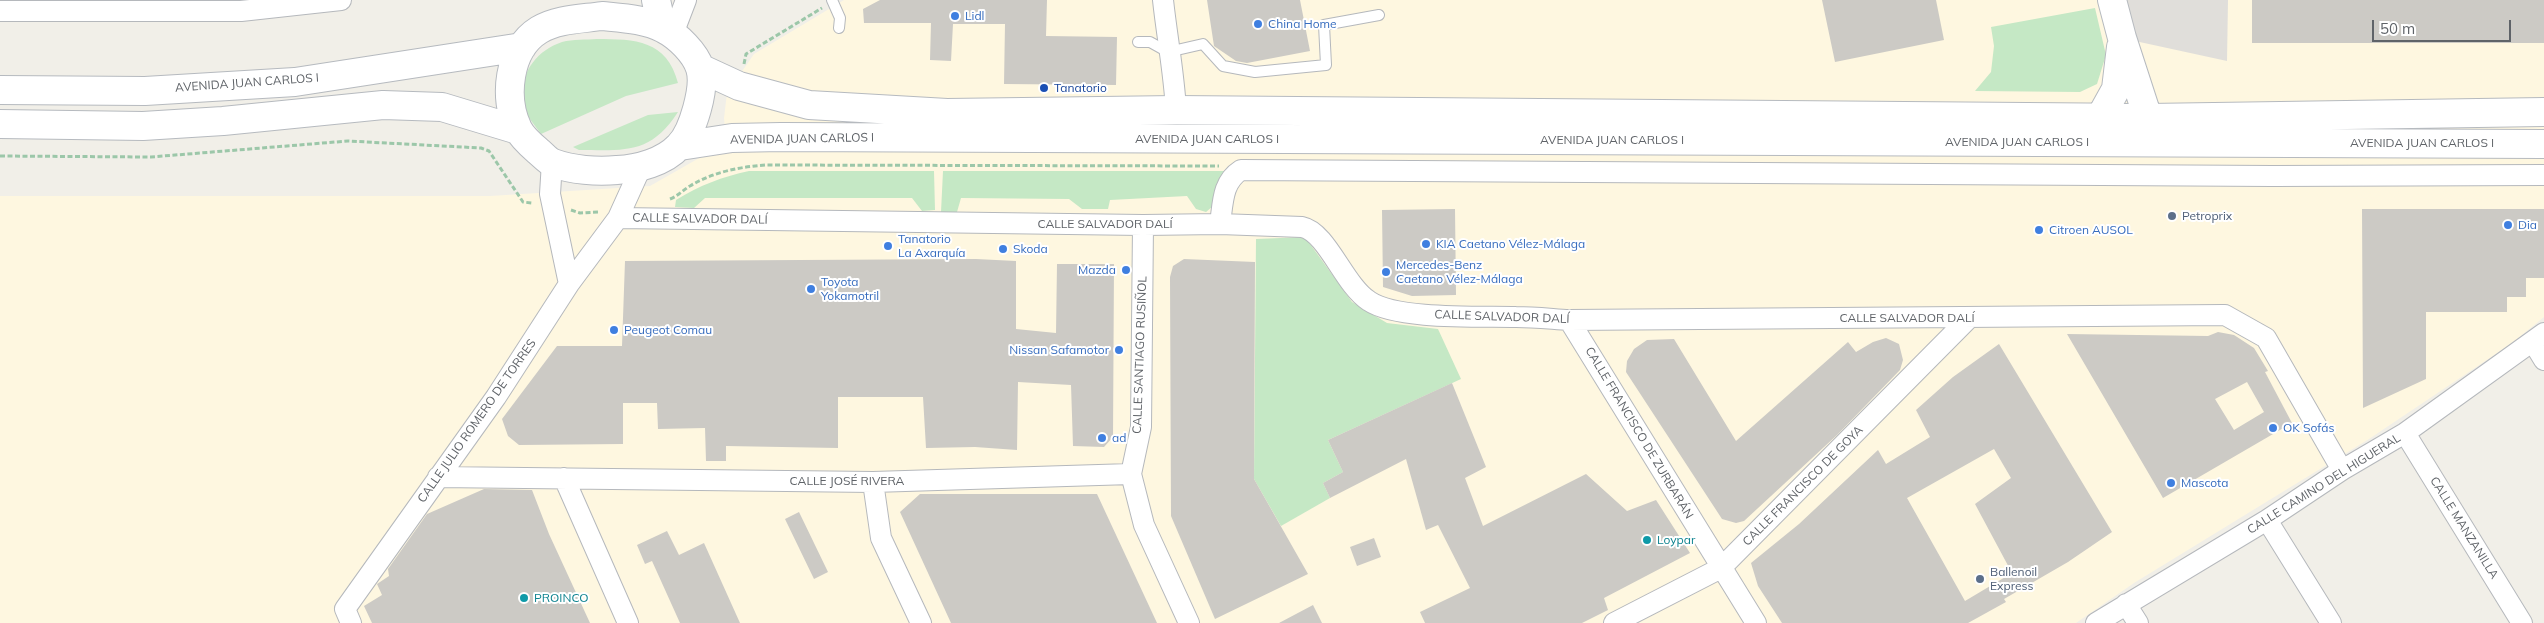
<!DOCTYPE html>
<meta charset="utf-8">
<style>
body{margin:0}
#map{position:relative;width:2544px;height:623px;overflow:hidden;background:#f1efe8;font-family:Mulish,sans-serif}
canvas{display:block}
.scale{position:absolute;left:2372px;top:20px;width:139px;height:22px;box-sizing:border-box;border:2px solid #5f6368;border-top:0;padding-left:6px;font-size:15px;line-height:18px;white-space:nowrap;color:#5f6368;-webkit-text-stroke:4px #fff;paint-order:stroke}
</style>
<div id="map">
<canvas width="2544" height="623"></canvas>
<div class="scale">50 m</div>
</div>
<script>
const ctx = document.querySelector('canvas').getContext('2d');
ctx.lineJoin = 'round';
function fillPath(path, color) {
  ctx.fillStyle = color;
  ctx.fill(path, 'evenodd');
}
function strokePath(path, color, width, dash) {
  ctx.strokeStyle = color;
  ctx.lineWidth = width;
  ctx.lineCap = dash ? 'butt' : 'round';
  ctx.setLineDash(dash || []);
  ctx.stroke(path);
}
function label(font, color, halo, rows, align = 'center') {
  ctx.font = font + ' Mulish,sans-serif';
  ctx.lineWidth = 4;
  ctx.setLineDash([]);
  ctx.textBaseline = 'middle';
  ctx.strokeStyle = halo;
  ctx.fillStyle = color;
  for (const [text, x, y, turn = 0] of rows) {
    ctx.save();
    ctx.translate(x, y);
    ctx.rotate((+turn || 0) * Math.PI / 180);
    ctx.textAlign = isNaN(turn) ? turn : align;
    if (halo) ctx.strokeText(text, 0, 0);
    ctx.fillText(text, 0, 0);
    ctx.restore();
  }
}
const commercial = new Path2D(`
 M844 0H2544V317L2512 343 2369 439 2134 583 2076 623H0V196H490L650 186 708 153 727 148 724 118 727 93 754 54Z`);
const industrial = new Path2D(`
 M2124 0H2228L2227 61 2135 41Z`);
const green = new Path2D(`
 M2095 8 2106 55 2097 84 2080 92 1975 91 1991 72 1994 46 1991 27Z
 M597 39C635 39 667 40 678 83L626 96 541 134C534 124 521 110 521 97 522 70 538 50 562 42 573 39 586 40 597 39Z
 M678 112C650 155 625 150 579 150L573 147 648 115Z
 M749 171H934L935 210 922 211 912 198H705L694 208 675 207 676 200C700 185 722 177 749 171Z
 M943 171H1229L1213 206 1206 212 1196 209 1187 196 1110 200 1108 209H1082L1069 199 961 198 957 212H941Z
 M1305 237 1352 302 1387 323 1438 329 1461 379 1328 440 1343 472 1323 483 1330 498 1281 526 1254 479 1256 239Z`);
const building = new Path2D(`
 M880 0H1047L1046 36 1117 37 1116 85 1004 84 1005 24H953L951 61 930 60 931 23H864L863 9Z
 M1207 0H1300L1310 51 1247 63 1236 61 1214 46Z
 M1822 0H1936L1944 40 1835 62Z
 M2252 0H2544V43H2252Z
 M1455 209 1456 295 1412 296 1383 287 1382 210Z
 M2362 209H2544V278H2526V297H2507V312H2426V379L2363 408Z
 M976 259 1016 261V329L1056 333 1057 264H1114L1113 437 1104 447 1073 446 1071 385 1018 382 1017 450 975 447 926 448 923 397H838V448L726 446V461H706L705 428 658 429 657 403H623V444L519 445 508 436 502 419 557 346H622L625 261Z
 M1184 259 1255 262 1254 479 1308 574 1215 619 1171 516 1170 277 1173 266Z
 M2218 332 2234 335 2254 348 2268 371 2265 372 2292 423 2163 498 2067 334 2208 336ZM2247 382 2264 412 2234 430 2215 399Z
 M1886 338 1899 344 1903 360 1900 370 1837 435 1744 521 1736 523 1722 519 1626 372 1627 361 1634 349 1647 340 1674 339 1736 441 1848 342 1856 352 1873 342Z
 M1999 344 2112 532 2068 562 2004 599 2006 602 1968 623H1782L1758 586 1751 563 1799 524 1878 450 1886 464 1930 437 1916 410 1953 377ZM1994 449 2011 478 1975 504 2012 573 1965 601 1907 498Z
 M1452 383 1486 467 1465 478 1483 526 1586 474 1627 511 1656 500 1690 553 1604 598 1608 610 1582 623H1425L1420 612 1470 588 1438 525 1426 530 1406 459 1330 498 1323 483 1343 472 1328 440Z
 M484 489 532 490 549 534 590 623H372L364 606 382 595 377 584 389 576 388 569 427 514Z
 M920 494H1097L1157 623H951L900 512Z
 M799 512 828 572 814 579 785 519Z
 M667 531 679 555 704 543 740 623H680L652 561 645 564 637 545Z
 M1374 538 1381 557 1357 566 1350 547Z
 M1313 605 1322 623H1279Z`);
const path = new Path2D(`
 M744 64 746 54 822 8
 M0 156 151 157 348 141 481 148 489 151 523 202 532 203
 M670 199C678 196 683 190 690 186 713 172 739 167 765 165L1219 166
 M571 210 580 213 599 212`);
const lane = new Path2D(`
 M832 0 840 18 839 28
 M1138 42H1150L1168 52 1203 44 1223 66 1255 72 1326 65 1324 25 1379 15`);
const street = new Path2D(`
 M1163 0C1167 37 1174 73 1176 110
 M0 11H241L341 0
 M673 34 686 0
 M552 162 550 194 569 284
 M618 218 1143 225 1220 224 1302 227C1327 232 1344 285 1369 301 1397 320 1481 316 1516 317 1534 317 1552 319 1569 320L2225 315 2266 338 2342 470
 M1220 224C1223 203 1222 182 1241 170L2273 176 2544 175
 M1143 225 1141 427 1131 474 1144 525 1189 623
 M1569 320 1756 623
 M2533 342 2544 360
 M2405 433 2522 623
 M438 477 873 482 1131 474
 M564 478 628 623
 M873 482 881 538 921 623
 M2267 520 2331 623
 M2126 604 2138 623
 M351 623 345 609 496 397 569 284 618 218 642 165
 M1614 623 1721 568 1969 318
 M2096 623 2267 520 2342 470 2405 433 2544 333`);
const secondary = new Path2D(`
 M656 0 662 28
 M2112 0 2122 38 2148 118
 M602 16C622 18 646 19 664 29 678 36 695 53 700 68 706 87 693 132 679 146 664 162 638 169 617 170 597 172 572 170 553 163 548 161 543 155 538 151 531 145 522 137 518 129 503 98 508 49 539 30 557 19 581 19 602 16Z
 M700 68 739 86 809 105 947 113 1176 110 2148 118 2544 112
 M0 90 145 91 295 82 522 47
 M2101 116 2116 89 2121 47
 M0 124 143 126 223 121 383 105 442 107 518 130
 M680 146 732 138 781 137 2544 144`);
const markers = [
 [955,16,5,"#3f7fe0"],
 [1258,24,5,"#3f7fe0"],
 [1044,88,5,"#1a4fb4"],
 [2172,216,5,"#5c6f8a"],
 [2508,225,5,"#3f7fe0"],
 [2039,230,5,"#3f7fe0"],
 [1426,244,5,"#3f7fe0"],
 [888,246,5,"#3f7fe0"],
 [1003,249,5,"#3f7fe0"],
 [1126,270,5,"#3f7fe0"],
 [1386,272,5,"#3f7fe0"],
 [811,289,5,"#3f7fe0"],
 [614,330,5,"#3f7fe0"],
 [1119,350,5,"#3f7fe0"],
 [2273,428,5,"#3f7fe0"],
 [1102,438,5,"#3f7fe0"],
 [2171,483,5,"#3f7fe0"],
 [1647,540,5,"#0f9aa8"],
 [1980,579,5,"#5c6f8a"],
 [524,598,5,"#0f9aa8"]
];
const shopNames = [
 ["Lidl",965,16],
 ["China Home",1268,24],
 ["Dia",2518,225],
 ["Citroen AUSOL",2049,230],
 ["Tanatorio",898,239],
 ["La Axarquía",898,253],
 ["KIA Caetano Vélez-Málaga",1436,244],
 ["Skoda",1013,249],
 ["Mercedes-Benz",1396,265],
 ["Caetano Vélez-Málaga",1396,279],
 ["Mazda",1116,270,"right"],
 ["Toyota",821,282],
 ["Yokamotril",821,296],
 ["Peugeot Comau",624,330],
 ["Nissan Safamotor",1109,350,"right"],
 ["OK Sofás",2283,428],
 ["ad",1112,438],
 ["Mascota",2181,483]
];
const streetNames = [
 ["AVENIDA JUAN CARLOS I",247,83,-4],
 ["AVENIDA JUAN CARLOS I",802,139,-1],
 ["AVENIDA JUAN CARLOS I",1207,139],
 ["AVENIDA JUAN CARLOS I",1612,140],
 ["AVENIDA JUAN CARLOS I",2017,142],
 ["AVENIDA JUAN CARLOS I",2422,143],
 ["CALLE SALVADOR DALÍ",700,219,1],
 ["CALLE SALVADOR DALÍ",1105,224],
 ["CALLE SALVADOR DALÍ",1502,317,2],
 ["CALLE SALVADOR DALÍ",1907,318],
 ["CALLE SANTIAGO RUSIÑOL",1140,355,-88],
 ["CALLE JULIO ROMERO DE TORRES",477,421,-55],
 ["CALLE FRANCISCO DE ZURBARÁN",1639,433,59],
 ["CALLE JOSÉ RIVERA",847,481],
 ["CALLE CAMINO DEL HIGUERAL",2324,484,-32],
 ["CALLE FRANCISCO DE GOYA",1803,486,-45],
 ["CALLE MANZANILLA",2464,528,58]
];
const transitNames = [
 ["Tanatorio",1054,88]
];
const serviceNames = [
 ["Petroprix",2182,216],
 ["Ballenoil",1990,572],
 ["Express",1990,586]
];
const cultureNames = [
 ["Loypar",1657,540],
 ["PROINCO",534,598]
];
fillPath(commercial, '#fef7e0');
fillPath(industrial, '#e0deda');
fillPath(green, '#c5e8c5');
fillPath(building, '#cccac5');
strokePath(lane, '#b5b8bc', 12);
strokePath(street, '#b5b8bc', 22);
strokePath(secondary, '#b6babf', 30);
strokePath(path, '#9cc7a9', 3, [5, 2.5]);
strokePath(lane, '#fff', 10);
strokePath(street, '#fff', 20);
strokePath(secondary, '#fff', 28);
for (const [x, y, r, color] of markers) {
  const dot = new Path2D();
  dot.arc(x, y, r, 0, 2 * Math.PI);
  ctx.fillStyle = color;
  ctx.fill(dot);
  strokePath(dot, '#fff', 2);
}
label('12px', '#366cbe', '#fff', shopNames, 'left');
label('12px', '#5f6368', '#fff', streetNames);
label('12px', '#164399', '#fff', transitNames, 'left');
label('12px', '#4e5e75', '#fff', serviceNames, 'left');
label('12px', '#0d838f', '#fff', cultureNames, 'left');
</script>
